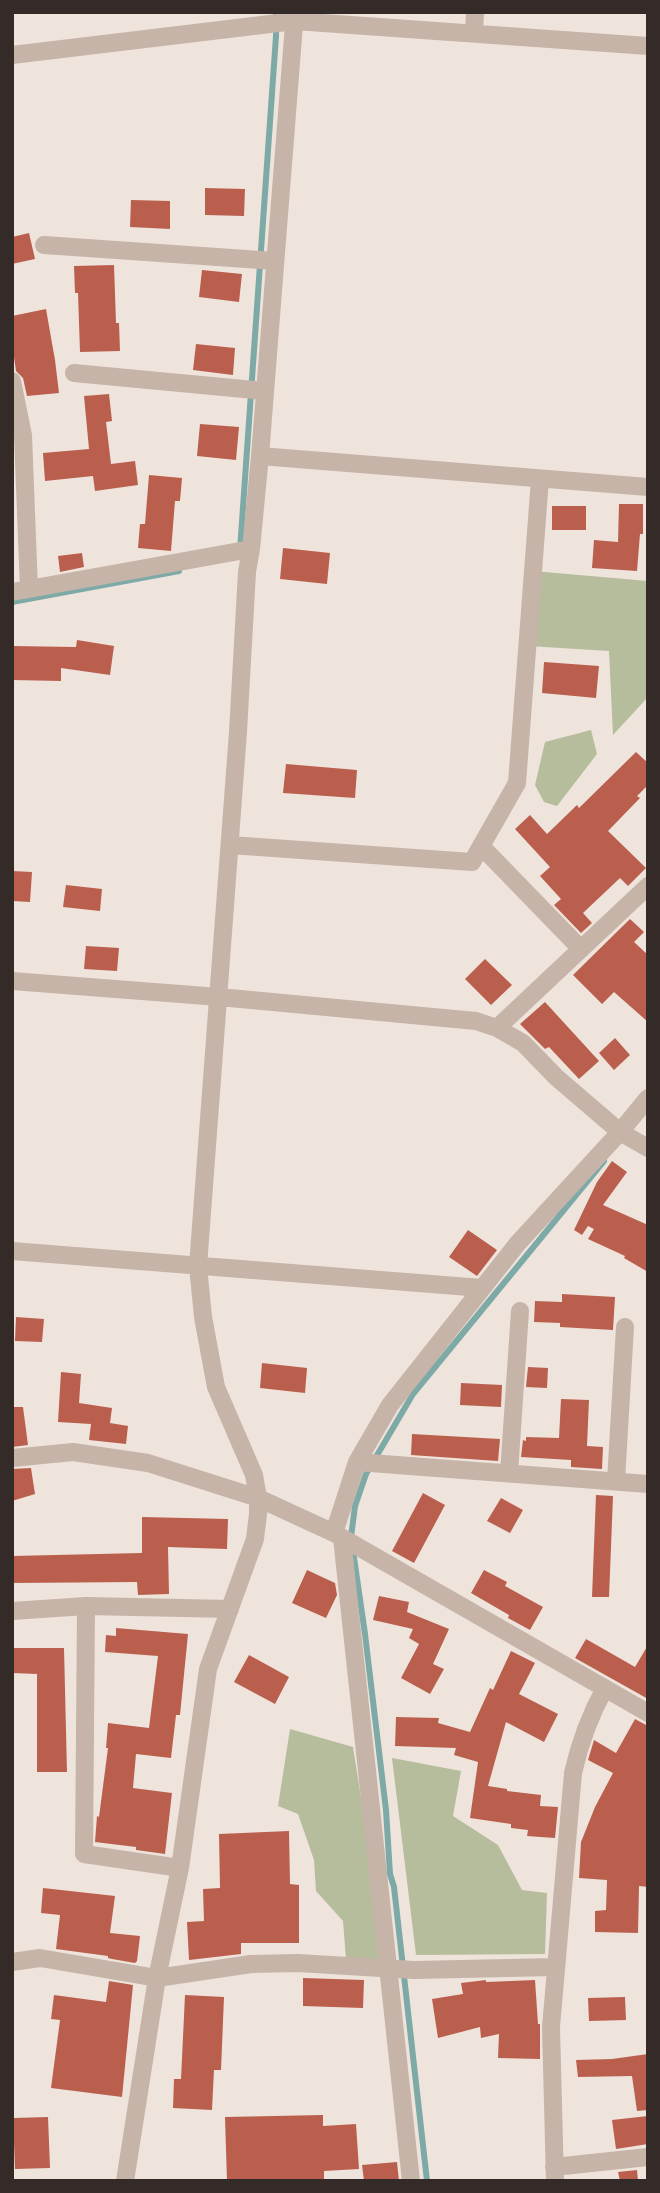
<!DOCTYPE html>
<style>
body{margin:0}
#map{position:relative;width:660px;height:2193px;overflow:hidden;background:#efe4db;font-family:"Golos Text",sans-serif}
canvas{display:block}
.frame{position:absolute;inset:0;border:14px solid #342b28;pointer-events:none}
</style>
<div id="map">
<canvas width="660" height="2193"></canvas>
<div class="frame"></div>
</div>
<script>
const ctx = document.querySelector('canvas').getContext('2d');
ctx.lineJoin = 'round';
function fillPath(path, color) {
  ctx.fillStyle = color;
  ctx.fill(path, 'evenodd');
}
function strokePath(path, color, width, dash) {
  ctx.strokeStyle = color;
  ctx.lineWidth = width;
  ctx.lineCap = dash ? 'butt' : 'round';
  ctx.setLineDash(dash || []);
  ctx.stroke(path);
}
const green = new Path2D(`
 M533 571 648 581V697L613 735 609 651 528 646Z
 M591 730 597 754 557 806 544 802 535 785 545 742Z
 M290 1729 353 1747 387 1961 346 1959 343 1921 316 1891 314 1860 298 1814 278 1806Z
 M392 1758 461 1771 453 1816 498 1845 522 1890 547 1893 545 1954 416 1955Z`);
const stream = new Path2D(`
 M240 550 276 36V12
 M12 602 179 571
 M427 2181 394 1887 390 1874 386 1810 365 1634 351 1537 355 1506 366 1474 413 1394 604 1161`);
const building = new Path2D(`
 M205 188 245 189 244 216 205 215Z
 M131 200 170 201V229L130 227Z
 M29 233 35 259 12 264V237Z
 M114 265 116 323H119L120 351 80 352 78 293H75L74 266Z
 M202 270 242 274 239 302 199 297Z
 M46 309 55 360 59 393 27 396 23 378 16 371 12 343V316Z
 M196 344 235 348 233 375 193 370Z
 M109 394 112 421 106 422 111 464 135 461 138 485 95 491 93 476 45 481 43 453 89 449 84 396Z
 M200 424 239 427 236 460 197 456Z
 M149 475 182 478 180 501H175L171 551 138 548 140 524H145Z
 M619 504H643V534H640L637 571 592 568 594 540 618 542Z
 M552 506H586V530H552Z
 M283 548 330 553 327 584 280 579Z
 M82 553 84 567 60 572 58 556Z
 M77 640 114 646 110 675 61 668V681L12 680V646L76 647Z
 M544 662 599 666 596 698 542 693Z
 M636 752 648 763V785L637 796 640 798 608 831 646 868 628 886 620 878 583 913 592 923 581 933 554 905 561 899 540 876 550 867 515 829 530 815 547 834 577 805 579 808Z
 M286 764 357 770 355 798 283 793Z
 M12 871 32 872 30 902 12 901Z
 M66 885 102 889 100 911 63 907Z
 M630 919 644 932 634 942 648 955V1022L614 992 602 1004 573 975Z
 M86 946 119 948 117 971 84 969Z
 M485 959 512 985 491 1005 465 979Z
 M545 1002 599 1061 579 1079 549 1047 545 1049 520 1024Z
 M615 1038 630 1055 614 1070 599 1053Z
 M612 1161 627 1172 603 1205 648 1225V1272L624 1258 625 1256 588 1239 594 1229 588 1226 582 1235 574 1230 597 1182Z
 M468 1230 497 1250 477 1276 449 1257Z
 M562 1294 615 1297 613 1330 560 1327V1323L534 1322 535 1301 562 1302Z
 M16 1317 44 1319 42 1342 15 1341Z
 M262 1363 307 1368 305 1393 260 1388Z
 M528 1367 548 1368 547 1388 526 1387Z
 M61 1372 81 1374 79 1403 112 1408 110 1423 128 1426 126 1444 89 1440 91 1424 58 1422Z
 M461 1383 502 1385 501 1407 460 1405Z
 M561 1399 589 1400 587 1446 603 1447 602 1469 571 1467V1460L521 1457 523 1440 526 1441V1437L559 1438Z
 M12 1407H23L28 1445 12 1447Z
 M412 1434 500 1439 498 1461 411 1455Z
 M31 1468 35 1494 12 1501V1469Z
 M423 1493 445 1505 414 1563 392 1551Z
 M596 1495 613 1496 609 1597H592Z
 M501 1498 523 1510 510 1533 487 1521Z
 M142 1517 228 1519 227 1549 168 1547 169 1594 138 1595 137 1582 12 1583V1556L142 1553Z
 M307 1570 335 1583 337 1595 326 1618 292 1603Z
 M484 1570 507 1582 505 1586 543 1607 530 1630 508 1618 509 1615 471 1593Z
 M379 1596 409 1602 407 1612 449 1629 433 1664 444 1669 430 1694 401 1678 419 1644 409 1638 413 1629 373 1620Z
 M116 1628 188 1634 180 1715H176L171 1758 136 1754 133 1788 172 1793 165 1854 136 1850V1847L95 1842 97 1816 99 1817 108 1748H106L108 1723 149 1728 158 1656 105 1652 106 1635 116 1636Z
 M586 1639 635 1667 648 1645V1699L575 1658Z
 M12 1648H64L67 1772H37V1674L12 1673Z
 M511 1651 535 1663 519 1694 558 1714 544 1742 506 1722 488 1786 507 1789V1791L541 1795 540 1806 558 1807 555 1838 527 1836 528 1830 511 1828V1824L470 1818 478 1762 454 1755 456 1748 395 1746 396 1717 439 1718 438 1723 470 1732 490 1688 493 1690Z
 M249 1655 289 1677 275 1704 234 1682Z
 M635 1719 648 1726V1887L639 1886 638 1933 595 1932V1911L606 1910 607 1880 579 1878 581 1842 595 1807 613 1773 588 1760 594 1740 616 1753Z
 M289 1831 290 1884 299 1885V1943H241V1954L189 1960 187 1922 204 1921 203 1889 220 1888 219 1834Z
 M43 1888 115 1896 110 1933 140 1936 137 1961 135 1963 112 1959 108 1958V1956L56 1949 60 1915 41 1913Z
 M303 1978 364 1980 363 2008 303 2006Z
 M486 1980V1982L535 1980 538 2024H540V2059L498 2058 499 2034 481 2038 480 2027 438 2038 432 1999 463 1994 461 1983Z
 M109 1981 133 1985 122 2097 51 2088 60 2020 51 2019 54 1995 106 2002Z
 M185 1995 224 1997 221 2070H214L212 2110 173 2108 174 2079H181Z
 M625 1997 626 2020 589 2021 588 1998Z
 M648 2054V2110L637 2111 632 2076 578 2077 576 2060 612 2059Z
 M323 2115V2126L356 2124 359 2169 324 2171V2181H227L225 2117Z
 M648 2116V2144L616 2149 612 2120Z
 M48 2117 50 2168 15 2169 13 2118Z
 M397 2162 399 2181H364L362 2165Z
 M637 2170 638 2181H620L618 2172Z`);
const minor = new Path2D(`
 M474 33 475 12
 M12 55 295 21 648 46
 M44 245 275 261
 M74 373 265 391
 M12 381 23 435 29 589
 M260 456 648 487
 M12 592 251 549
 M230 845 472 862 517 783 540 479
 M481 846 581 949
 M12 981 219 997 476 1021 497 1028 523 1043 556 1077 620 1132 648 1148
 M497 1028 648 886
 M12 1251 482 1288
 M12 1458 73 1452 148 1463 258 1498 334 1533 648 1713
 M357 1462 648 1484
 M509 1473 520 1311
 M616 1481 625 1327
 M334 1533 357 1462 390 1405 518 1243 620 1132 648 1098
 M342 1538 411 2181
 M86 1606 84 1854 180 1868
 M12 1611 86 1606 230 1609
 M12 1962 40 1958 157 1978 251 1964 298 1963 414 1970 556 1967
 M554 2167 648 2157
 M125 2181 157 1978 180 1868 208 1669 255 1539 258 1514V1498L254 1475 216 1387 203 1317 198 1266 238 732 247 572 251 549 260 456 295 12
 M555 2181 551 2027 573 1773C580 1742 590 1715 605 1688`);
fillPath(green, '#b5bd9d');
strokePath(stream, '#7da9a7', 6);
fillPath(building, '#ba5f4e');
strokePath(minor, '#c6b4a9', 18);
</script>
